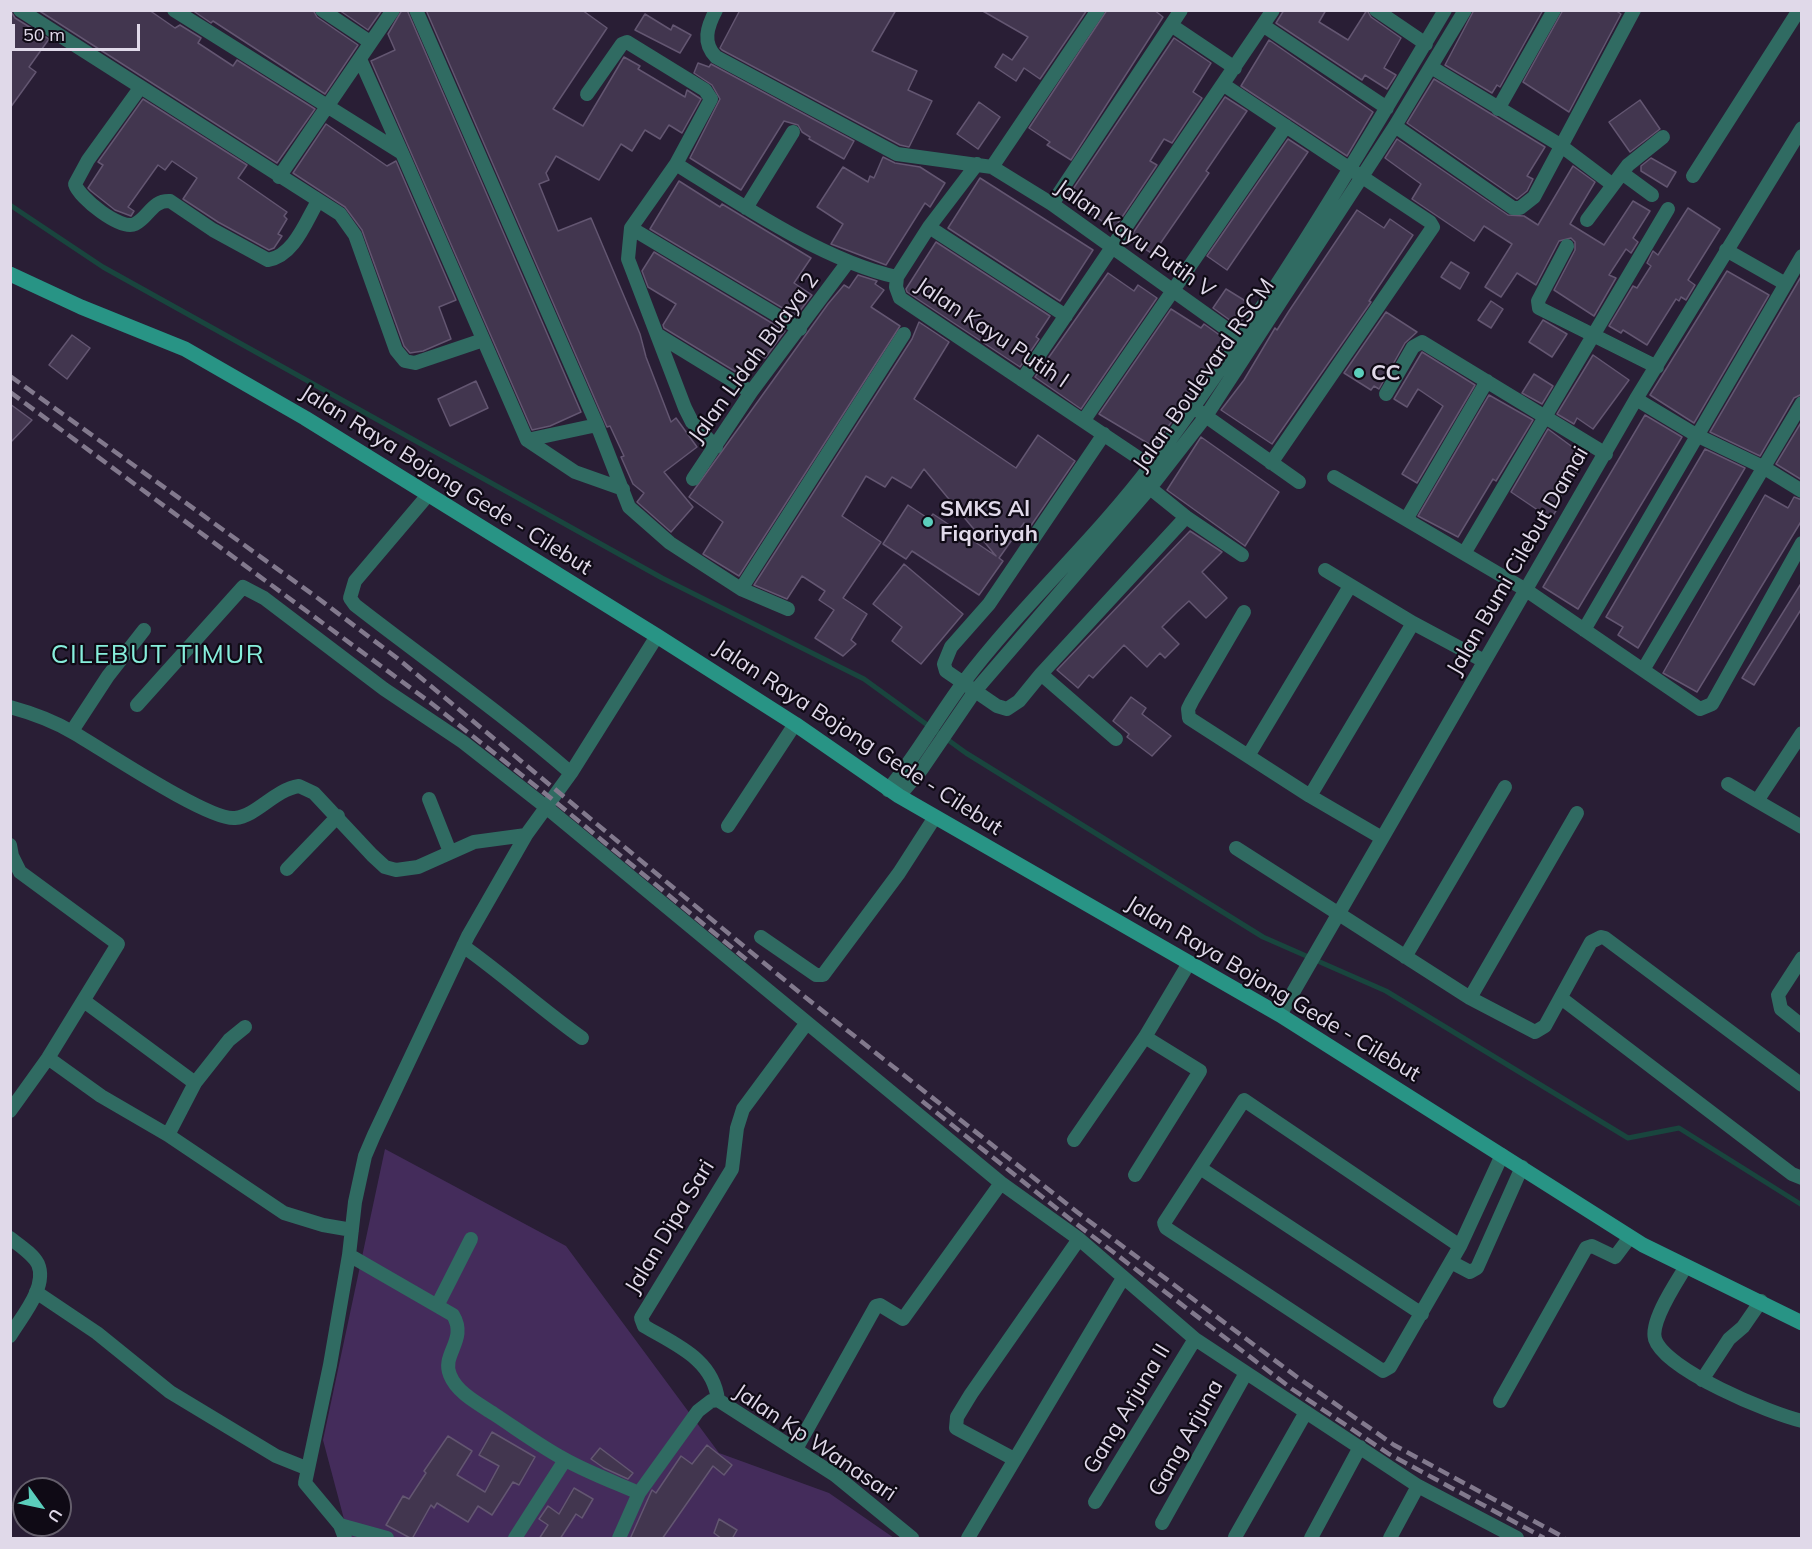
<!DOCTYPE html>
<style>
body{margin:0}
#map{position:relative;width:1812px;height:1549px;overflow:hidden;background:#291e35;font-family:Mulish,sans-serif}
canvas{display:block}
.frame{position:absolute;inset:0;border:12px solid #e0d9e9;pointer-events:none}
.north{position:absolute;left:12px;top:1477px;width:60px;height:60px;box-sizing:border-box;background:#0f0a15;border:2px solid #635d6a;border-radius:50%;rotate:123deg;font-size:16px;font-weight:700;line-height:24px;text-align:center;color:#e0d9e9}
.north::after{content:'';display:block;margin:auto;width:21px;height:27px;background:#5bcebc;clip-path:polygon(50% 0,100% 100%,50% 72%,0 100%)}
.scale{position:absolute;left:12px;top:24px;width:128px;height:27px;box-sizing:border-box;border:3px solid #e0d9e9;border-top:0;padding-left:8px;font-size:18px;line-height:21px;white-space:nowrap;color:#e0d9e9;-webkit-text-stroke:4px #0f0a15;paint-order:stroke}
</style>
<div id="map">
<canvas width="1812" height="1549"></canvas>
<div class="frame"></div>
<div class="north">U</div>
<div class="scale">50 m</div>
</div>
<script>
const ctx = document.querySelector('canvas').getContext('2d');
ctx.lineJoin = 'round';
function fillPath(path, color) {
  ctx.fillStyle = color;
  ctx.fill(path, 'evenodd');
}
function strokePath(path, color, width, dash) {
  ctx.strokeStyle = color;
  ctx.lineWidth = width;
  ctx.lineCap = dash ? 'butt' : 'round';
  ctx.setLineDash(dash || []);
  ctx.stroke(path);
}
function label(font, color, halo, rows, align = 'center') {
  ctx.font = font + ' Mulish,sans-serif';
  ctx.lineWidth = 4.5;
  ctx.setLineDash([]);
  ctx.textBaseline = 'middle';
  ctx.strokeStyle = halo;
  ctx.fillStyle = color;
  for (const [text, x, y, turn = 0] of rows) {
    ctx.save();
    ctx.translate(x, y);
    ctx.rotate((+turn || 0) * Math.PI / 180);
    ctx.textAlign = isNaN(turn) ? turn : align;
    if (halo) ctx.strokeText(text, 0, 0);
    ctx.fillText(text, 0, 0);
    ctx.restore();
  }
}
const green = new Path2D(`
 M385 1149 566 1246 719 1453 829 1493 894 1538H349L323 1440Z`);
const stream = new Path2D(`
 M10 205 103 267 662 578 864 679 966 753 1263 937 1386 991 1628 1138 1679 1128 1802 1205`);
const building = new Path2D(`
 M10 10 15 18 49 39 29 67 36 72 10 108Z
 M38 10H149L175 28 180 25 201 38 198 43 233 66 237 60 315 109 277 163Z
 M192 10H313L317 17 358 45 325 94 213 21 211 23Z
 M339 10H382L368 30Z
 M402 10H407L581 412 550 426 532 430 371 61 395 50 388 34Z
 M426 10H582L607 28 553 109 583 126 624 57 640 66 638 69 685 97 687 90 701 99 682 133 669 125 660 139 645 130 632 151 621 144 599 180 556 156 546 173 549 180 539 184 558 231 591 218 640 334 646 357 671 422 676 418 697 447 664 472 693 507 671 532 637 502 644 493 633 484 621 457 624 456 610 426 607 427Z
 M740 10H896L872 51 917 71 908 90 932 101 909 147 900 145 722 50 720 48Z
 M981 10H1087L1040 79 1024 68 1016 81 995 67 1003 54 1012 60 1028 37Z
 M1107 10H1154L1163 17 1071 160 1047 145 1050 142 1029 128Z
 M1284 10H1326L1319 22 1348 40 1367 10 1371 17 1401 38 1384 68 1396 75 1387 89 1365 75 1362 80 1276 23Z
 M1474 10H1543L1500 87 1497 85 1492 93 1445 65Z
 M1563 10H1615L1621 14 1569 112 1523 82Z
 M645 14 671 30 673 25 691 35 680 53 635 30Z
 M1174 38 1211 63 1193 92 1202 98 1172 143 1164 139 1150 161 1157 165 1114 229 1067 198Z
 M1269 40 1373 112 1347 156 1241 86Z
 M698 63 709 67 711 64 854 141 844 159 809 139 810 137 802 132 798 125 784 121 741 190 690 158 720 99 712 85 694 73Z
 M1434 79 1545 147 1527 176 1533 179 1527 191 1517 199 1407 123Z
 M1225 97 1247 111 1206 171 1209 173 1153 254 1129 239Z
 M143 99 247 165 238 178 287 212 284 216 287 219 278 234 282 236 274 248 269 250 218 222 183 199 197 178 172 161 165 170 158 165 128 207 134 211 131 216 115 210 91 191 88 188 103 165 98 162Z
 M1640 100 1660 129 1630 152 1609 122Z
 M979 102 1000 117 978 149 957 134Z
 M326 124 387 166 396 161 456 300 439 307 451 339 423 351 410 353 404 346 362 230 345 207 293 173Z
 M1288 139 1308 152 1227 270 1207 256Z
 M1397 139 1508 215 1524 216 1538 225 1573 166 1595 182 1570 224 1604 245 1633 201 1650 211 1633 238 1638 242 1631 253 1626 249 1609 275 1616 278 1594 316 1554 290 1575 250V242L1571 238 1559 241 1536 285 1517 273 1501 297 1485 287 1512 244 1484 226 1474 241 1412 199 1421 184 1385 158Z
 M883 157 895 163 920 167 945 183 930 207 925 203 886 265 831 244 843 224 817 207 843 167 868 182 870 176 874 178Z
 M1651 158 1676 172 1667 187 1641 171V166Z
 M980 178 1093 250 1060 301 948 228Z
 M679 181 720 207 722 204 811 258 794 283 812 295 796 316 650 229Z
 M1688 208 1720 229 1688 280 1695 285 1686 300 1681 297 1679 301 1676 299 1647 345 1623 330 1621 333 1609 326 1633 286 1637 288 1651 266 1647 263 1653 251 1658 255Z
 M1357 210 1384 228 1390 219 1413 235 1369 301 1371 302 1272 444 1221 410 1244 380 1275 328 1277 330 1289 311Z
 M936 242 1050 316 1036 337 1039 339 1020 367 907 292 906 289Z
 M654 252 785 331 765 358 755 352 741 375 664 328 663 325 676 304 648 287 642 271Z
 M1451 262 1469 273 1460 289 1441 277Z
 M1727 271 1769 295 1694 423 1650 395Z
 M1108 273 1134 291 1138 285 1157 298 1081 409 1035 377Z
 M858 275 877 281 875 284 884 290 871 307 900 326 739 576 703 554 723 522 689 497 828 304 844 285 849 288Z
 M1802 275V394L1794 398 1760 456 1710 432Z
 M1226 289 1252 305 1238 326 1213 308Z
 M1491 301 1503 309 1491 328 1478 320Z
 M1171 309 1201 328 1204 324 1228 341 1154 447 1099 414Z
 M1386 312 1417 332 1405 343 1379 389 1374 386 1371 390 1344 373Z
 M1543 320 1567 334 1552 357 1529 342Z
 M919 322 949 342 914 399 1016 468 1038 435 1075 461 1030 527 1024 523 999 558 1003 561 979 595 912 551 906 559 883 544 908 505 929 519 933 514 996 556 924 469 911 488 892 477 885 487 866 476 842 516 881 542 843 598 867 614 851 640 856 644 843 656 815 638 834 610 819 600 825 591 802 576 787 599 754 585 912 339Z
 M72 335 90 348 67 379 49 365Z
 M1422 352 1475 385 1417 483 1402 474 1443 406 1418 389 1407 407 1394 399Z
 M1593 355 1629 380 1593 429 1577 418 1574 424 1557 414Z
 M1534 374 1553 386 1542 404 1522 393Z
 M476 381 488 408 450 426 438 399Z
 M1489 395 1533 420 1496 481 1493 479 1458 537 1418 516Z
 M10 404 32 420 10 443Z
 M1645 415 1682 437 1578 609 1543 587Z
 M1802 421V480L1776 464Z
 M1548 429 1586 457 1557 502 1560 504 1551 519 1511 492Z
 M1201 437 1279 492 1245 546 1167 490Z
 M1705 449 1745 468 1638 648 1618 635 1623 627 1606 617Z
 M1765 495 1788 508 1794 497 1802 500V520L1697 692 1663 673Z
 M1190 531 1222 552 1202 572 1227 598 1206 618 1189 601 1177 612 1162 627 1179 644 1165 658 1160 653 1147 667 1124 645 1093 678 1089 675 1078 688 1057 670Z
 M904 564 963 614 921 664 892 641 902 627 873 604Z
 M1802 582V608L1754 685 1742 678Z
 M1131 697 1146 708 1142 714 1171 736 1152 756 1127 737 1129 734 1113 721Z
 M492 1432 535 1457 519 1485 513 1482 492 1515 478 1506 468 1522 437 1503 434 1508 431 1505 412 1539 386 1525 403 1496 409 1499 426 1473 424 1471 448 1436 472 1451 457 1475 485 1492 499 1466 479 1455Z
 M707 1445 732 1465 724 1475 713 1466 662 1539H630L652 1490 656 1493 681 1456 692 1464Z
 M600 1448 633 1473 628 1479 604 1468 591 1459Z
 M574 1488 593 1499 582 1518 576 1514 560 1539H539L548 1525 539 1519 548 1506 559 1514Z
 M719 1519 737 1530 732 1539H722L714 1533Z`);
const minor = new Path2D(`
 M20 10 340 214 355 235 396 350 405 361 415 363 483 340
 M174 10 402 153 527 440 575 472 623 489
 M322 10 370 42
 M416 10 597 425 629 507 670 543 741 589 904 334
 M716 10C707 27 702 43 716 57L897 154 992 167 1052 204 1249 345
 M1376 10 1426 44
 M1171 25 1235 68
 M1264 26 1387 108
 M360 59 402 153
 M1431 67 1560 145 1613 185
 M1224 85 1430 222 1433 227 1271 463
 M140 88 88 160 75 184C79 198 121 231 135 224 149 217 152 200 170 201L213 230 268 260C294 256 306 221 318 201
 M587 94 622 44 627 42 705 90 711 99 676 164 631 228 628 259 685 408 692 422 716 447
 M1498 109 1554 10
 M1395 126 1513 208H1520L1534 197 1634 10
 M676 164C740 204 824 261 897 277
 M977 164 929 227 897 277 896 287 900 298 1158 471
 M992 167 1098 10
 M1622 173 1652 195
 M1693 176 1799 10
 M279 177 393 10
 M1052 204 1181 10
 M746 208 793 132
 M1587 220 1628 165 1663 137
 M929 227 1066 316
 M631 228 800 329
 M1567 246 1538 301 1539 308 1657 367
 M1726 250 1784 283
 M658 335 751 392
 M1022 380 1273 10
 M1386 394 1413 347 1422 342 1606 454
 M1636 399 1696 435 1763 467 1802 491
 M1200 412 1299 482
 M1084 420 1286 126
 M1104 434 989 604 951 647 944 664 946 671 997 706 1007 709 1019 701 1041 674 1186 517
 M527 440 597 425
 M1334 477 1526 590 1700 709 1712 704 1802 543
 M693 479 751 392 848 262
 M1145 484 1186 517 1242 555
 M428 495 355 581 350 598 355 605C427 661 502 713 571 773
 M1407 518 1487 381
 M1465 552 1668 209
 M1325 570 1413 623 1484 661
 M741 589 788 609
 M1244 612 1192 701 1188 709 1189 718 1310 796 1382 838
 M1584 630 1802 256
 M1643 670 1802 403
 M1041 674 1116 739
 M137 705 243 587 264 598 384 689 463 742 546 807 1001 1183 1079 1239 1195 1339 1418 1486 1517 1538
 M10 707C32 713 54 721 74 733 102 749 209 821 235 818 257 816 274 790 299 786L314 793 372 855 385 867 396 870 418 867 474 842 526 835
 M72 731 108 676 144 630
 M1802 733 1757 801 1802 827
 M1248 756 1350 586
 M1728 784 1757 801
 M888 790C916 756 937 718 963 683 1021 606 1094 541 1152 464 1260 320 1353 165 1445 10
 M899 796 921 770 975 691 1150 488 1206 416 1395 126 1465 10
 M1310 796 1413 623
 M429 799 450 852
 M728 826 795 724
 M10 845 12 856 20 872 118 944 48 1058 10 1111
 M1236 848 1470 998 1535 1032 1545 1026 1591 942 1601 937 1605 938 1802 1085
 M287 869 338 816
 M761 937 816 975H823L899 873 935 817
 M463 946C504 975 541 1009 582 1038
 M1405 957 1505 787
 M1802 958 1778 995 1781 1009 1802 1026
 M1470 998 1577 813
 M1561 998 1792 1174 1802 1178
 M84 1001 195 1083
 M1280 1015 1636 399 1802 128
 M48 1058 101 1096 168 1135 284 1213 323 1225 352 1230
 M168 1135 195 1083 229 1040 245 1027
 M1074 1140 1145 1037 1189 963
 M1200 1168 1422 1314
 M1135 1175 1200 1071 1145 1037
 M10 1238C19 1245 33 1254 38 1264 48 1287 21 1317 10 1336
 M1460 1246 1244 1100 1164 1223 1166 1228 1383 1371 1390 1367 1460 1246 1502 1155
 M349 1255 453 1315C468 1340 441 1354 450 1375 457 1393 479 1404 494 1414 517 1429 540 1446 564 1459 587 1472 614 1482 639 1493
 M1451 1262 1470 1272 1477 1268 1522 1167
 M1685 1268C1676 1283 1650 1321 1655 1339 1665 1370 1771 1414 1802 1421
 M36 1292 97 1333 170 1392 276 1456 306 1468
 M438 1304 471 1239
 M1702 1380 1729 1339 1743 1327 1761 1301
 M718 1400C713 1359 676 1345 644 1326L641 1318 732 1169 737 1128 743 1109 806 1024
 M1500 1401 1586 1248 1592 1246 1615 1257 1630 1237
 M796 1449 876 1306 880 1305 903 1319 1001 1183
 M1014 1459 956 1428 957 1417 971 1394 1079 1239
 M1095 1502 1195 1339
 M1162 1523 1246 1373
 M340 1525 387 1538
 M1235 1537 1306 1412
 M345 1538 340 1525 305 1483 330 1365 349 1255 355 1202 365 1156 374 1135 468 936 526 835 571 773 657 636
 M515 1538 565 1460
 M619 1538 639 1493 698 1411 711 1401 718 1400 835 1475 912 1538
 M968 1538 1123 1278
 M1311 1538 1360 1447
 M1390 1538 1418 1486`);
const secondary = new Path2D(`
 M10 274 81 307 185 349 305 418 657 636 795 724 899 796 1280 1015 1643 1245 1802 1323`);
const rail = new Path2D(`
 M10 376 319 599 397 658 805 997 1077 1212 1297 1377 1394 1445 1565 1538
 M10 392 431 703 552 799 747 960
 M922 1101 1070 1219 1292 1389 1389 1454 1544 1538`);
const markers = [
 [1359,373,6,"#5bcebc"],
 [928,522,6,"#5bcebc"]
];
const streetNames = [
 ["Jalan Kayu Putih V",1135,239,35],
 ["Jalan Kayu Putih I",992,333,34],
 ["Jalan Lidah Buaya 2",754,358,-54],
 ["Jalan Boulevard RSCM",1204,375,-55],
 ["Jalan Raya Bojong Gede - Cilebut",446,480,32],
 ["Jalan Bumi Cilebut Damai",1518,561,-60],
 ["Jalan Raya Bojong Gede - Cilebut",858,738,33],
 ["Jalan Raya Bojong Gede - Cilebut",1273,989,31],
 ["Jalan Dipa Sari",670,1227,-59],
 ["Gang Arjuna II",1127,1409,-59],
 ["Gang Arjuna",1186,1438,-61],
 ["Jalan Kp Wanasari",815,1443,34]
];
const poiNames = [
 ["CC",1371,373],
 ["SMKS Al",940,509],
 ["Fiqoriyah",940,534]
];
const quarterNames = [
 ["CILEBUT TIMUR",158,655]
];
fillPath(green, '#442c5b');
strokePath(stream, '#19453e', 5);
fillPath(building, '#42364f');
strokePath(building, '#635671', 1.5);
strokePath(minor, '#306b62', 14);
strokePath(secondary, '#289485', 15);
strokePath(rail, '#82798d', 4.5, [12, 6]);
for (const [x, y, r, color] of markers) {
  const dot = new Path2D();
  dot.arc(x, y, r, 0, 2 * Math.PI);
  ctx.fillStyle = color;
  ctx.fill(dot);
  strokePath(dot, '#0f0a15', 2);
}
label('22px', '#e0d9e9', '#0f0a15', streetNames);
label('bold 22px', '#e0d9e9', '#0f0a15', poiNames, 'left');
ctx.letterSpacing = '1.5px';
label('26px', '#87eedc', '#0f0a15', quarterNames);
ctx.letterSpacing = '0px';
</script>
